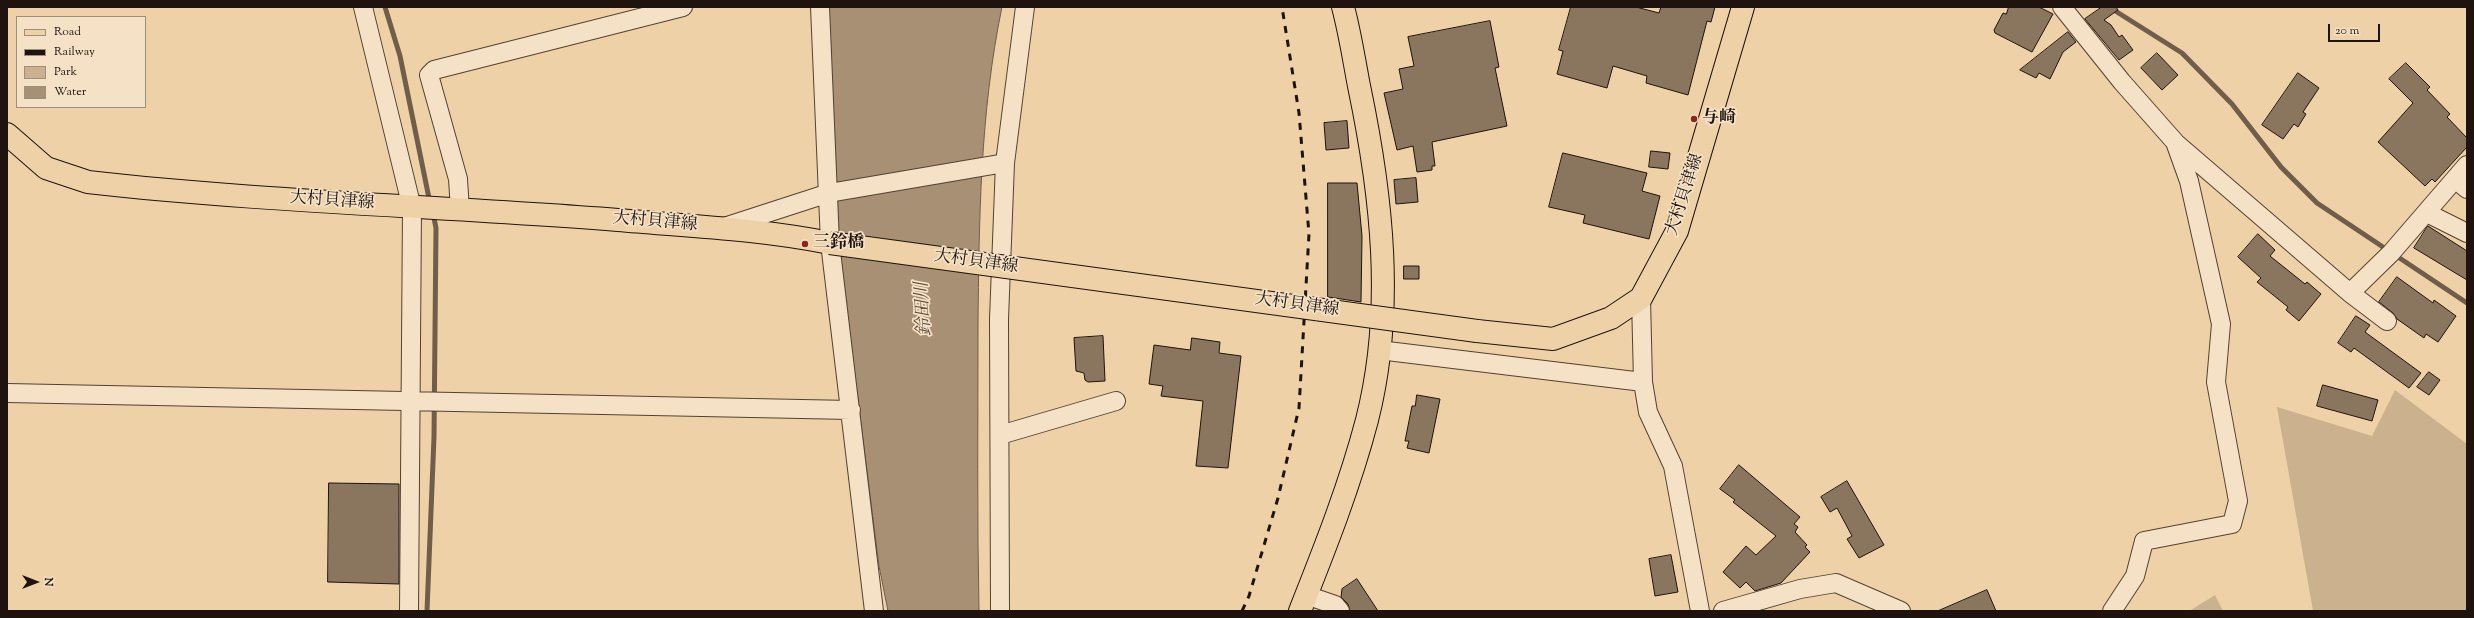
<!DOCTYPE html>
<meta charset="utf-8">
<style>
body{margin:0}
#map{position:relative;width:2474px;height:618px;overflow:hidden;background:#eed1a7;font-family:"Sorts Mill Goudy",serif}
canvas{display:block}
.frame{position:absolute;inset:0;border:8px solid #1e130e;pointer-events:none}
.legend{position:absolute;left:16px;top:16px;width:130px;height:92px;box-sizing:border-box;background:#f4e1c6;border:1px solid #9e8f7c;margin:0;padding:5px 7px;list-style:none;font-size:12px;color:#1e130e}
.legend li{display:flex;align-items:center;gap:8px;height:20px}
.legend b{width:20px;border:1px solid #9e8f7c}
.north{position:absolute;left:16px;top:562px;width:40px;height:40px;-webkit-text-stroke:3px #f4e1c6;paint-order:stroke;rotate:90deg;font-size:11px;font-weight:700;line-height:16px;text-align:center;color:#1e130e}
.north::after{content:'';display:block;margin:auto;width:14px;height:18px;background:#1e130e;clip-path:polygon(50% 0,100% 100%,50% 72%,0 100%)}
.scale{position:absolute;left:2328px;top:24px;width:52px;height:18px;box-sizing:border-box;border:2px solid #1e130e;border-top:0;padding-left:5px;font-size:12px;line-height:14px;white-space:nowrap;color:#1e130e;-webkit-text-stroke:3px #f4e1c6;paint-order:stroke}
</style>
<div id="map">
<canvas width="2474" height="618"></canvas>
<div class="frame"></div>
<ul class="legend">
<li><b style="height:5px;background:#eed1a7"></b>Road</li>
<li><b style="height:5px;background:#1e130e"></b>Railway</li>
<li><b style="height:11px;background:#cbb18d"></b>Park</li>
<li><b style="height:11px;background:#a79073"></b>Water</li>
</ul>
<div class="north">N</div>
<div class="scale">20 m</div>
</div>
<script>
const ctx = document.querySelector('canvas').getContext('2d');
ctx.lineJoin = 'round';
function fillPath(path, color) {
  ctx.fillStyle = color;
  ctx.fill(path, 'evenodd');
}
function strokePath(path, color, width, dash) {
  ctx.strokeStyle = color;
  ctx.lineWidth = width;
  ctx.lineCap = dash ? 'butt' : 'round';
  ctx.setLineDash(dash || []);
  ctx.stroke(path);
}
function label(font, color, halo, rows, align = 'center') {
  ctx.font = font + ' "Sorts Mill Goudy","Noto Serif JP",serif';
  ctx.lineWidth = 3.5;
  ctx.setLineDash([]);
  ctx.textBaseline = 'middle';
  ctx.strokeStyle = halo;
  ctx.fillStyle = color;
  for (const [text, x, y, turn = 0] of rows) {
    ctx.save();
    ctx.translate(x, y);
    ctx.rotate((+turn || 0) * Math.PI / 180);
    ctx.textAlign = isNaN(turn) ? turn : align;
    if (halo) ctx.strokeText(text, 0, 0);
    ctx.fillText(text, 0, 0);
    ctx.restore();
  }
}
const green = new Path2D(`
 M2395 390 2467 444V611H2313L2277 407 2372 436Z
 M2215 595 2223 611H2191V610Z`);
const water = new Path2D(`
 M825 7H1002C980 113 979 220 978 328 978 422 977 517 979 611H888L879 566 841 266Z`);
const stream = new Path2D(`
 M385 7 400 56 430 203
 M2109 7 2182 53 2232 104 2281 167 2317 203 2467 303
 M427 611 434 437 436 228 433 213`);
const building = new Path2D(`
 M1571 7H1636L1659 13 1661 7H1715L1711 22 1707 21 1688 95 1646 83 1647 76 1613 66 1607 88 1557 74 1563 51 1559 50Z
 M2009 7H2039L2053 14 2032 52 1995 33 1994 30 2003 13 2006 14Z
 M2102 7H2116L2118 10 2104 20 2111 25 2119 37 2122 35 2133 50 2119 60 2085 19Z
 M1490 21 1499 67 1495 68 1507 126 1432 142 1435 166H1432V170L1417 172 1413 146 1397 150 1384 93 1403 89 1399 69 1414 66 1408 37Z
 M2068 32 2076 42 2063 52 2050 79 2039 73 2036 78 2020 70Z
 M2157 53 2178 75 2162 90 2141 68Z
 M2406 63 2430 87 2427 90 2450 114 2447 117 2467 138V147L2435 182 2432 179 2425 186 2378 142 2413 103 2389 79Z
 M2298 73 2319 88 2303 112 2306 114 2298 127 2294 124 2283 139 2262 125Z
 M1347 121 1349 148 1326 150 1324 123Z
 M1651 151 1670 153 1668 169 1649 167Z
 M1563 153 1647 173 1642 191 1660 196 1649 239 1583 223 1585 215 1549 207Z
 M1416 178 1418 202 1396 204 1394 180Z
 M1328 183H1357L1362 236 1361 302 1328 297Z
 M2428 226 2467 251V280L2414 248Z
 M2258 234 2275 250 2270 256 2305 284 2307 282 2321 294 2299 321 2286 310 2288 307 2257 282 2261 278 2238 257Z
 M1404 266H1419V279H1404Z
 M2397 277 2433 303 2434 300 2456 316 2438 342 2426 334 2424 338 2397 319 2393 313 2379 302Z
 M2356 316 2370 325 2365 332 2421 373 2409 388 2354 348 2351 352 2338 343Z
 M1103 336 1105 381 1088 382 1085 380 1084 373 1076 371 1074 338Z
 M1192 338 1220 342 1219 353 1241 356 1228 468 1196 466 1203 401 1161 396 1163 386 1149 384 1154 345 1190 350Z
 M2429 372 2440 380 2429 395 2417 387Z
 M2323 385 2378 400 2372 421 2317 406Z
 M1417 395 1440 399 1429 453 1407 448 1409 441H1405L1412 406H1415Z
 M1739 465 1800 517 1794 524 1798 527 1795 532 1807 545 1805 547 1810 552 1781 583 1755 591 1746 582 1740 588 1723 572 1746 546 1756 555 1776 536 1733 502 1735 500 1720 489Z
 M1847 481 1884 545 1859 558 1847 539 1852 536 1837 508 1830 512 1821 497Z
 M329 483 399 484V584L328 582Z
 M1671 555 1678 592 1655 596 1649 559Z
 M1357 579 1378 611H1350L1348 604 1341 597 1342 589Z
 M1987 590 1996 611H1938Z`);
const minor = new Path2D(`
 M363 7 412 208 409 611
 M820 7 830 243 874 611
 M2062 7 2122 82 2175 142 2189 181 2221 324 2216 382 2238 501 2232 524 2144 541 2135 576 2112 611
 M2177 144 2350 293 2387 321
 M2455 179 2467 189
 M460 210 458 179 429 75 434 70 683 7
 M2427 213 2467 233
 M724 227 829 193 1005 163
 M2350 293 2391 253 2467 165
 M1641 298 1643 382 1648 412 1673 466 1700 611
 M1379 350 1643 382
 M7 393 851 410
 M1000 435 1116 401
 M1306 595 1335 605 1340 611
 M1000 611 999 319 1005 163 1025 7
 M1723 611 1800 589 1836 583 1901 611`);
const major = new Path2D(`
 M7 134 46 168 88 182C264 202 442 206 618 220 688 226 761 229 830 243
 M1477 331 1553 339 1611 318 1641 298 1677 231 1743 7`);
const highway = new Path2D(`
 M1300 611C1325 548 1350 485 1367 420 1395 310 1382 196 1359 86 1354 60 1350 33 1343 7`);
const rail = new Path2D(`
 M1242 611 1249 596 1278 498 1299 408 1309 234 1299 113 1282 7`);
const majorBridge = new Path2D(`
 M830 243 1477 331`);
const markers = [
 [1694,119,4,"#8f2418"],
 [805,244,4,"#8f2418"]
];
const poiNames = [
 ["与崎",1702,119],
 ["三鈴橋",813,244]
];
const streetNames = [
 ["大村貝津線",1686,195,-72],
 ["大村貝津線",332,202,4],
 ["大村貝津線",655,223,5],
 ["大村貝津線",976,263,8],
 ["大村貝津線",1297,306,8]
];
const waterNames = [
 ["鈴田川",925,309,-93]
];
fillPath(green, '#cbb18d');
fillPath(water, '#a79073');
strokePath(water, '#705e4b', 1);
strokePath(stream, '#705e4b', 5);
fillPath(building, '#8a765e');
strokePath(building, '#1e130e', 1);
strokePath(minor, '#524234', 20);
strokePath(major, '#1e130e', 24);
strokePath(highway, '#1e130e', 24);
strokePath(minor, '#f4e1c6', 18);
strokePath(major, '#eed1a7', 22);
strokePath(highway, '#eed1a7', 22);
strokePath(rail, '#1e130e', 3, [7, 7]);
strokePath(majorBridge, '#1e130e', 24, []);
strokePath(majorBridge, '#eed1a7', 22);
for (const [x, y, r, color] of markers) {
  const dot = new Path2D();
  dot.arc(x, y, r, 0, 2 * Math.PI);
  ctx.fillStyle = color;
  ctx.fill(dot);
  strokePath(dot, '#f4e1c6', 1.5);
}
label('bold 17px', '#1e130e', '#f4e1c6', poiNames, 'left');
label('17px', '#1e130e', '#f4e1c6', streetNames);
label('italic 18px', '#5c4b3b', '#f4e1c6', waterNames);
</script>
